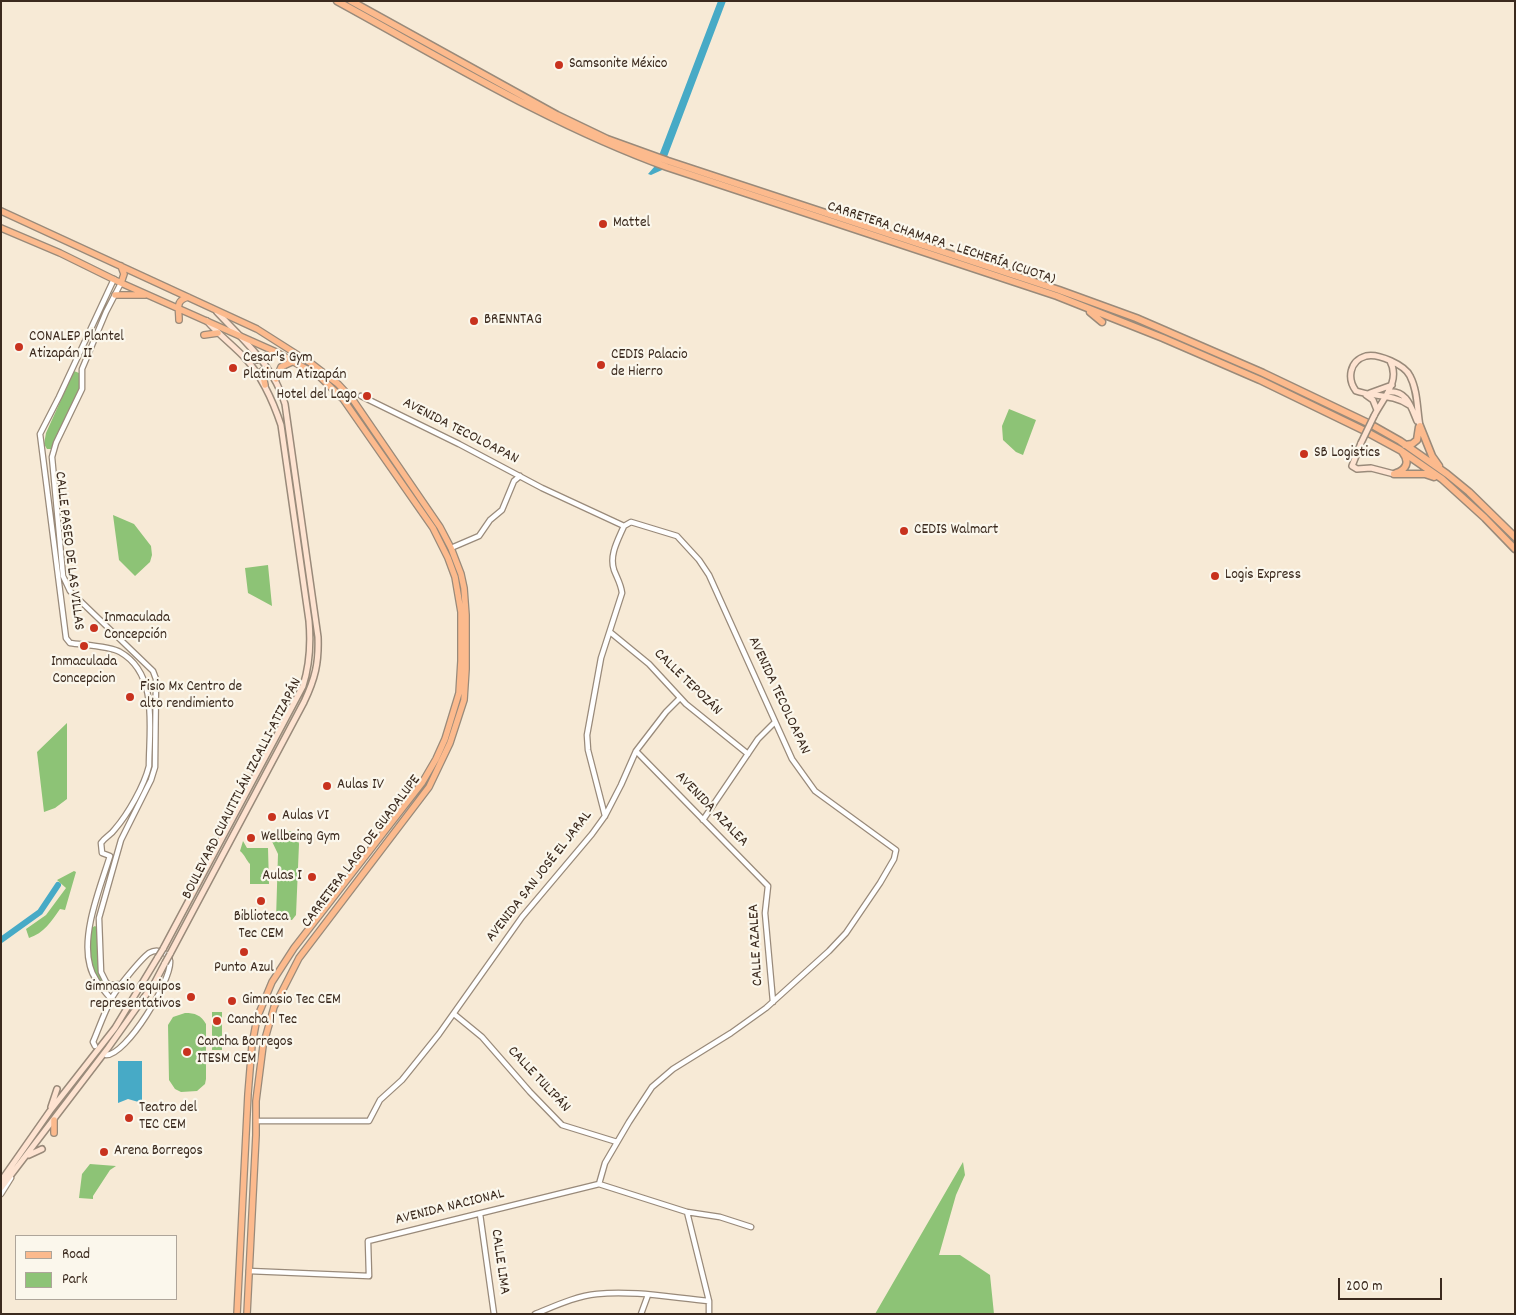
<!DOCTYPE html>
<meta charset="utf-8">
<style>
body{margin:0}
#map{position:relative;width:1516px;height:1315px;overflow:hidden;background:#f7ead6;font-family:Dekko,sans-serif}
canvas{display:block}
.frame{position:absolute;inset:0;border:2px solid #3b2a1e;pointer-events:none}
.legend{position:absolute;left:15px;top:1235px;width:162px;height:65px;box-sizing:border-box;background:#fbf7ec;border:1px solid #aea59a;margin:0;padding:6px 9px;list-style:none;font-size:15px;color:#3b2a1e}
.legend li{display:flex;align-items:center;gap:10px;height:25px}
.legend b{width:25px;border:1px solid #aea59a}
.scale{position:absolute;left:1338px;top:1278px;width:104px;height:22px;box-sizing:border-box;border:2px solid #3b2a1e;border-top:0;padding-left:6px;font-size:15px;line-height:18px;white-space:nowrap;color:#3b2a1e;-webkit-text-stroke:4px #fbf7ec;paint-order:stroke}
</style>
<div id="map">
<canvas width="1516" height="1315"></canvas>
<div class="frame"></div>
<ul class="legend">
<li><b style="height:6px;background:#fcba8d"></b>Road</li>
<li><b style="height:14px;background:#8dc376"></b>Park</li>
</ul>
<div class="scale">200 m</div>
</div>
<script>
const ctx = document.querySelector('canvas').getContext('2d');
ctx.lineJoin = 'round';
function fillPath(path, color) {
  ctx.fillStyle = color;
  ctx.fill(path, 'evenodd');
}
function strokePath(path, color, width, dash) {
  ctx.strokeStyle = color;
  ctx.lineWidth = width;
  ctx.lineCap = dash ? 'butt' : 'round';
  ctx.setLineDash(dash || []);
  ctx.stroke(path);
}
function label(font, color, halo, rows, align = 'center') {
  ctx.font = font + ' Dekko,sans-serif';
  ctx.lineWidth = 4.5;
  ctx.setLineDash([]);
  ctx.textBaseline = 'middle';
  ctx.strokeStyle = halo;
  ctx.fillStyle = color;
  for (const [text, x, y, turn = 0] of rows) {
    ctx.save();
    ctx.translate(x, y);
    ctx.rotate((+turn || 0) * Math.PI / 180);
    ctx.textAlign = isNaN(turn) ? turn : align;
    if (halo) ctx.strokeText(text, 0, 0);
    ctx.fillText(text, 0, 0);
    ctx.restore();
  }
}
const green = new Path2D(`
 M74 371 79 373V389L51 449H47L44 444 46 433Z
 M1009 409 1036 420 1023 455 1016 452 1003 440 1002 426Z
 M113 515 134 524 151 546 152 555 150 562 135 576 119 560Z
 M268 565 272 606 248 593 245 568Z
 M67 723V799L55 808 44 812 37 752Z
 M267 831H296L299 844 296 915 292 920 276 919 278 854Z
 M243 841 247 848H268L269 884H250V864C246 860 245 855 240 851Z
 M74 871 76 872 65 910 60 909C51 922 44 933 29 938L26 929 46 915 66 888 57 880Z
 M95 926 99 929 100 971 105 982 102 985C88 968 89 948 91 928Z
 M212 1012H222V1050H212Z
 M185 1013C195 1013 201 1015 206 1024V1079L205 1084 197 1091 181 1092 175 1089 169 1080 168 1025 173 1017Z
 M963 1162 965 1175 956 1195 939 1255H960L990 1275 994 1314H875Z
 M90 1164 116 1166 110 1170 93 1196V1199L79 1198 82 1174Z`);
const water = new Path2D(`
 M718 1H726L662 170 651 175 648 174 655 166Z
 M118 1061H142V1103L128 1099 118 1103Z`);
const river = new Path2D(`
 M1 940 40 912 58 885`);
const tertiary = new Path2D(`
 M361 396 459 444 542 488 624 526
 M451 548 479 536 490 520 502 510 514 481 520 476
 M610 632 649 664 686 704 748 754
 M636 751 768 886 765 913 773 1002
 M605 816 588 750 587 735 601 658 622 593C621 584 617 578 614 570 609 555 618 540 624 526
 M703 820 758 739 775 722
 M120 984 110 985 106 982 101 972 99 918 121 840 151 780 155 767 156 679 153 671 70 591 63 576 52 457 56 443 82 389V369L106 312 121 283
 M111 999C103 989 93 979 90 966 81 934 100 888 110 856L102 853 101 843C105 837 111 835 115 829 128 814 144 786 149 766 149 729 159 674 120 652 110 646 83 645 70 643L66 638 40 434 59 397 114 279
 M454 1014 482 1037 530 1092 562 1125 617 1142
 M95 1046 93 1042C99 1028 104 1013 111 1000 115 990 141 959 149 953 154 950 159 950 164 953 167 954 170 957 170 961 172 980 126 1056 106 1055
 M256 1121H369L380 1100 402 1080 439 1034 522 917 592 834 605 816 621 785 636 751 666 712 680 698
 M599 1184 605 1163 629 1122 652 1087 673 1069 731 1033 766 1008 829 951 846 933 880 883 894 859 896 850 815 791 792 759 709 575 699 560 677 536 631 522 624 526
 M1 1194 11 1178
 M687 1212 709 1301V1314
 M480 1214 494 1314
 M249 1271 369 1276 368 1241 599 1184 687 1212 720 1217 751 1227
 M535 1314C555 1306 576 1296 597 1294 633 1290 674 1298 709 1301
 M641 1314 648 1295`);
const secondary = new Path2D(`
 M1388 392C1407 390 1411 407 1417 421
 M1370 393 1392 385
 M1366 395 1373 400 1377 410
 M1409 405C1393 394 1374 397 1356 391 1347 379 1349 361 1366 356 1378 353 1405 365 1410 376 1418 391 1417 410 1420 426
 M1374 416C1383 398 1401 381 1390 361
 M1361 443 1352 466 1357 469 1371 468 1394 474
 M229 808 240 800
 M163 949 303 686C310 664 311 644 309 621L281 425C273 401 263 378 246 359 234 346 219 335 207 321
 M170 954 304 702C315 679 319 663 318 637L285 404C274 366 243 340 217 312
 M51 1107 57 1089
 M29 1155 42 1149
 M1 1181 50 1111 115 1028 158 957
 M1 1188 108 1048 155 982 165 963`);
const primary = new Path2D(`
 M1 211 257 329 312 364 338 384 353 400 440 527 451 548 461 574 464 588 466 615V669L464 700 450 743 429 787 299 958 274 1007 263 1046 256 1101V1135L247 1314
 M1 228 60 253 121 283 276 352 319 376 343 399 433 528 448 558 455 577 461 612V661L459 693 445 739 436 759 422 783 294 948 272 982 257 1018 252 1045 248 1094 237 1314
 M121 266 124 274 121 283
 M115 295H145
 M179 320C179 308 175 301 188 297
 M204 335 218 333
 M246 359 257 360 276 352
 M276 379 281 367 294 361
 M265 385 262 371 267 368
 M54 1133V1120`);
const motorway = new Path2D(`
 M337 1C445 60 551 125 667 167L1057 296 1163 338 1260 380 1365 431 1400 450 1442 479 1485 518 1515 549
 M351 1 557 115 607 139 668 161 1059 290 1136 318 1263 373 1370 424 1400 441 1447 474 1469 492 1515 537
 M1090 312 1102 322
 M1420 426 1432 456 1439 466
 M1405 445 1412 444 1417 440 1419 427
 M1396 473C1406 470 1410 462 1403 453
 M1394 474H1425L1434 477`);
const secondaryBridge = new Path2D(`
 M1361 443 1374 416
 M158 957 163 949
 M165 963 170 954`);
const markers = [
 [559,65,5,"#c8321e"],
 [603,224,5,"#c8321e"],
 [474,321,5,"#c8321e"],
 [19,347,5,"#c8321e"],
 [601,365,5,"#c8321e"],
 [233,368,5,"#c8321e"],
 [367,396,5,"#c8321e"],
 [1304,454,5,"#c8321e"],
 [904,531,5,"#c8321e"],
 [1215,576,5,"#c8321e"],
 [94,628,5,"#c8321e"],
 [84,646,5,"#c8321e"],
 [130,697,5,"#c8321e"],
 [327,786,5,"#c8321e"],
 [272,817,5,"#c8321e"],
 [251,838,5,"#c8321e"],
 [312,877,5,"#c8321e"],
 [261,901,5,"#c8321e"],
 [244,952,5,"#c8321e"],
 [191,997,5,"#c8321e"],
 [232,1001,5,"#c8321e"],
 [217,1021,5,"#c8321e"],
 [187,1052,5,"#c8321e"],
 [129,1118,5,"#c8321e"],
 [104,1152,5,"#c8321e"]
];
const poiNames = [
 ["Samsonite México",569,65],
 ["Mattel",613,224],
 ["BRENNTAG",484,321],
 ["CONALEP Plantel",29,338],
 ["Atizapán II",29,355],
 ["CEDIS Palacio",611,356],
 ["de Hierro",611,373],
 ["Cesar's Gym",243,359],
 ["Platinum Atizapán",243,376],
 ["Hotel del Lago",357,396,"right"],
 ["SB Logistics",1314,454],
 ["CEDIS Walmart",914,531],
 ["Logis Express",1225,576],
 ["Inmaculada",104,619],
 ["Concepción",104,636],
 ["Inmaculada",84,663,"center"],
 ["Concepcion",84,680,"center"],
 ["Fisio Mx Centro de",140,688],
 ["alto rendimiento",140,705],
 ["Aulas IV",337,786],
 ["Aulas VI",282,817],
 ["Wellbeing Gym",261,838],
 ["Aulas I",302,877,"right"],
 ["Biblioteca",261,918,"center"],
 ["Tec CEM",261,935,"center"],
 ["Punto Azul",244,969,"center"],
 ["Gimnasio equipos",181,988,"right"],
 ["representativos",181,1005,"right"],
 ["Gimnasio Tec CEM",242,1001],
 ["Cancha 1 Tec",227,1021],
 ["Cancha Borregos",197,1043],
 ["ITESM CEM",197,1060],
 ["Teatro del",139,1109],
 ["TEC CEM",139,1126],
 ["Arena Borregos",114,1152]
];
const streetNames = [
 ["CARRETERA CHAMAPA - LECHERÍA (CUOTA)",941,244,18],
 ["AVENIDA TECOLOAPAN",460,432,27],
 ["CALLE PASEO DE LAS VILLAS",68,551,83],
 ["CALLE TEPOZÁN",687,683,44],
 ["AVENIDA TECOLOAPAN",778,696,65],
 ["BOULEVARD CUAUTITLÁN IZCALLI-ATIZAPÁN",243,789,-63],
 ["AVENIDA AZALEA",711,810,46],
 ["CARRETERA LAGO DE GUADALUPE",362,852,-53],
 ["AVENIDA SAN JOSÉ EL JARAL",540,877,-52],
 ["CALLE AZALEA",757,945,-93],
 ["CALLE TULIPÁN",538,1080,47],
 ["AVENIDA NACIONAL",450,1208,-14],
 ["CALLE LIMA",499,1262,82]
];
fillPath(green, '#8dc376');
fillPath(water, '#47aac6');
strokePath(river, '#47aac6', 6);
strokePath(tertiary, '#998a7a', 7);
strokePath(secondary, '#998a7a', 8);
strokePath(primary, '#998a7a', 8);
strokePath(motorway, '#998a7a', 9);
strokePath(tertiary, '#fff', 4.5);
strokePath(secondary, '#fee3d1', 5);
strokePath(primary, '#fcba8d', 5.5);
strokePath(motorway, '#fcba8d', 6);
strokePath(secondaryBridge, '#998a7a', 8, []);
strokePath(secondaryBridge, '#fee3d1', 5);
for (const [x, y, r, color] of markers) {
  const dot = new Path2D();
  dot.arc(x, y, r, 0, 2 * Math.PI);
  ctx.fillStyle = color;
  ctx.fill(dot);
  strokePath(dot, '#fbf7ec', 2);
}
label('15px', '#3b2a1e', '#fbf7ec', poiNames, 'left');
label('15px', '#3b2a1e', '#fbf7ec', streetNames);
</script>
